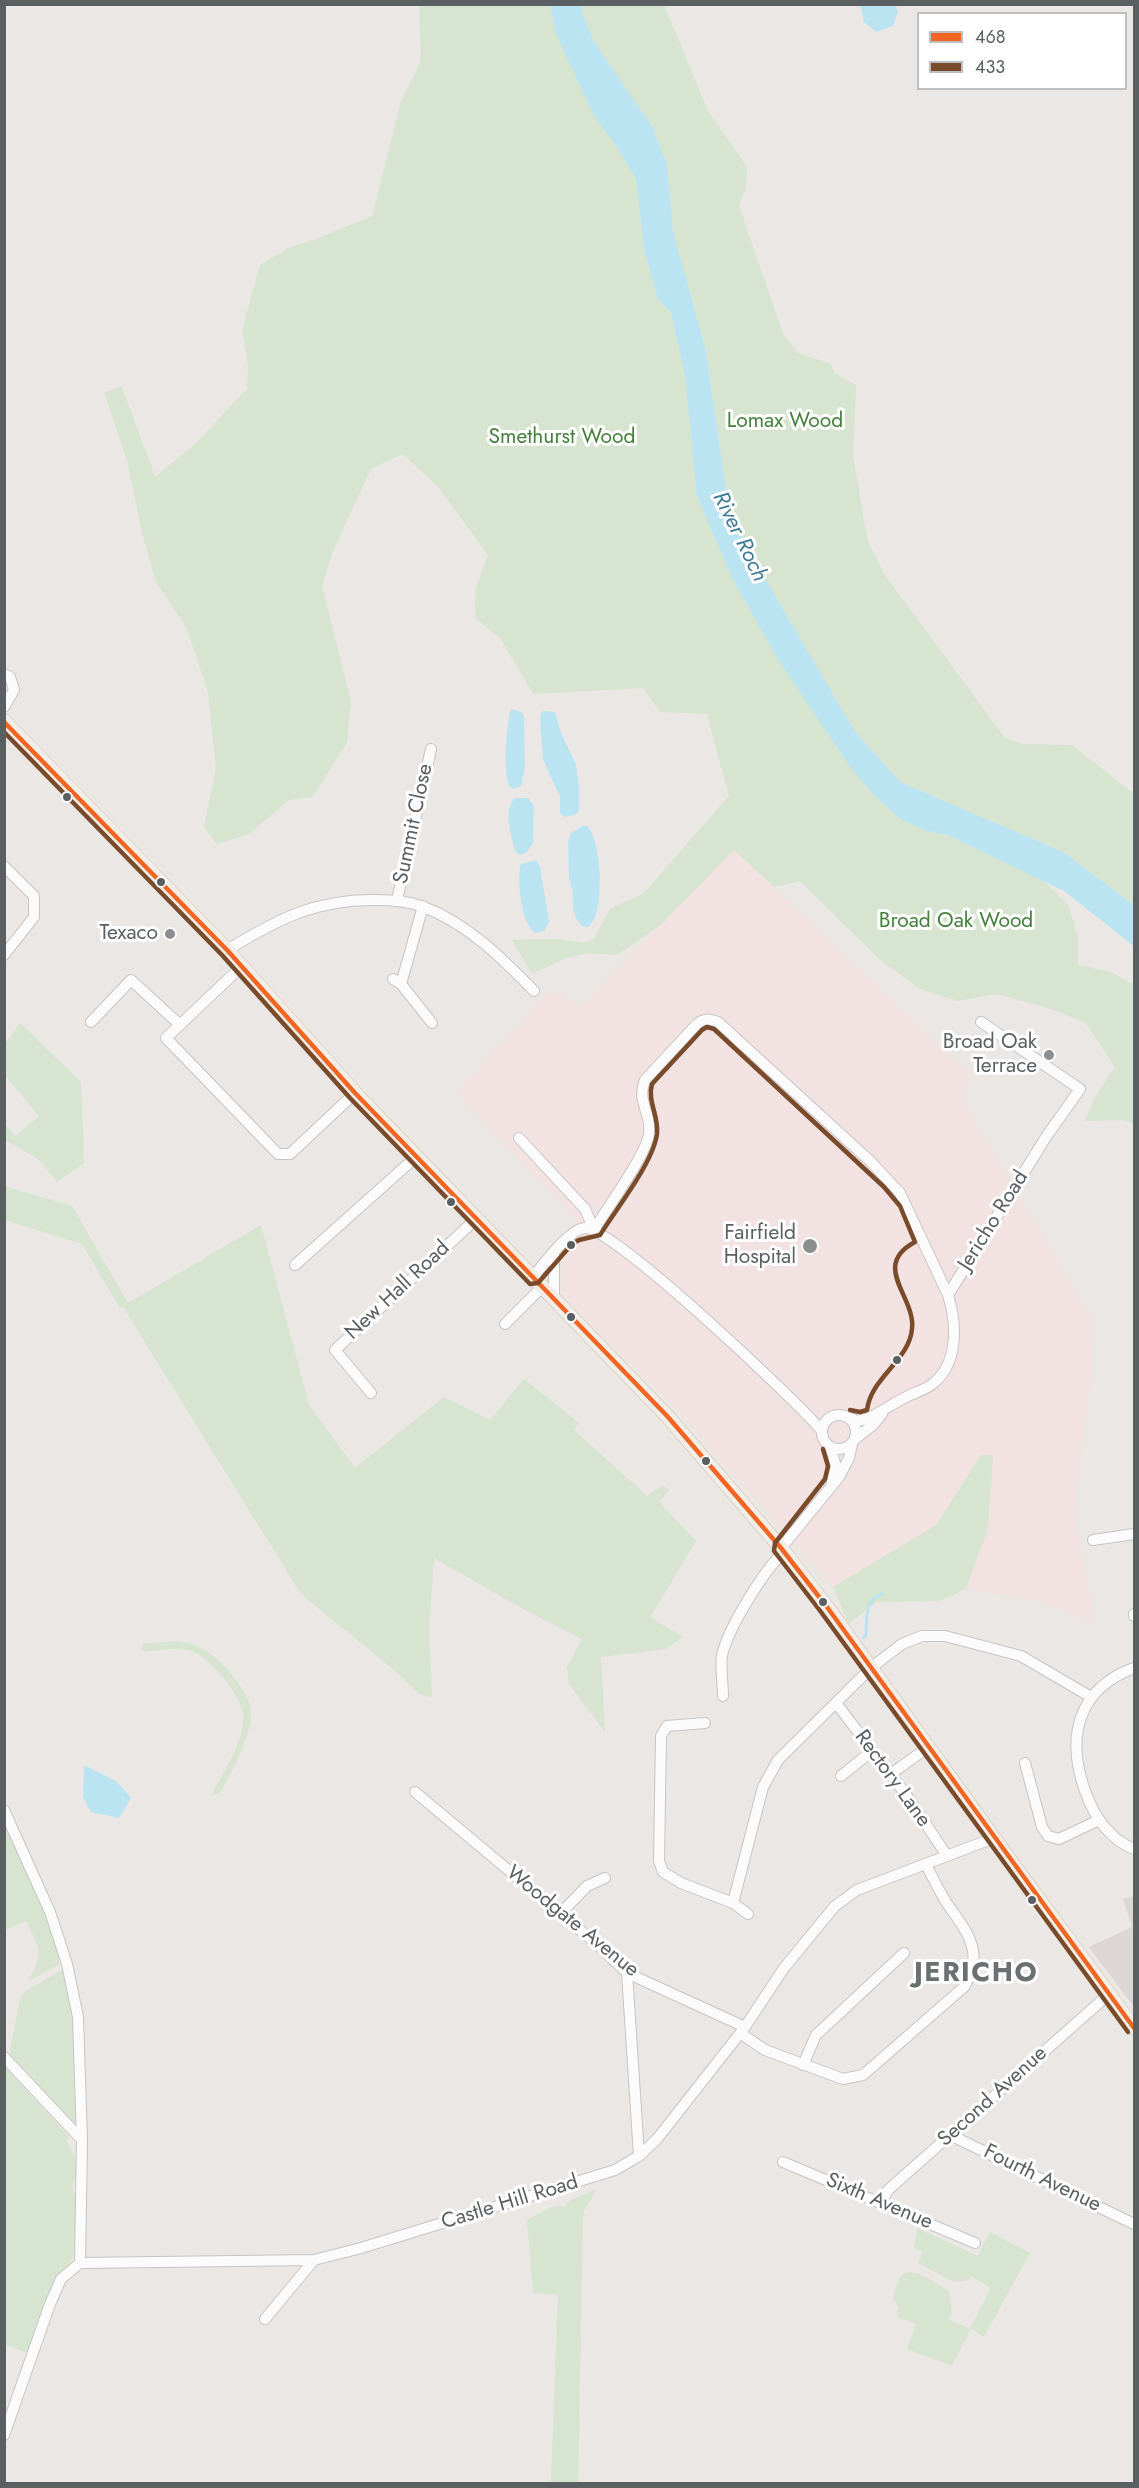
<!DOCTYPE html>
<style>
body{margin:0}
#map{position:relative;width:1139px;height:2488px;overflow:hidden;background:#eae7e4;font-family:Jost,sans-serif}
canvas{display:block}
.frame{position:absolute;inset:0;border:6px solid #5a5f62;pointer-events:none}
.legend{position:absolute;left:917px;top:12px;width:210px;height:78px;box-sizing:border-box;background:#fff;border:2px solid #bdbfc0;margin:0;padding:8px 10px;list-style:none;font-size:18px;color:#5a5f62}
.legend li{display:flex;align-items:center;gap:12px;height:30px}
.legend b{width:30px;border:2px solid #bdbfc0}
</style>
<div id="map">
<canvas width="1139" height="2488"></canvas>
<div class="frame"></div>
<ul class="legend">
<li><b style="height:8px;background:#f26522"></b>468</li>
<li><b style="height:8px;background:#7a4b2a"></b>433</li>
</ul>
</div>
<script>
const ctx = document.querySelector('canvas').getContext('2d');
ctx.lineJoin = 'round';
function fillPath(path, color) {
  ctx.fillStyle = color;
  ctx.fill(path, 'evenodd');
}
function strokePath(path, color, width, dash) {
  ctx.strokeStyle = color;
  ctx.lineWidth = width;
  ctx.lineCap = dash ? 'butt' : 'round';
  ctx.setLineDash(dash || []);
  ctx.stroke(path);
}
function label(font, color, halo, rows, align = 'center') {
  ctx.font = font + ' Jost,sans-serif';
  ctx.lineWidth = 6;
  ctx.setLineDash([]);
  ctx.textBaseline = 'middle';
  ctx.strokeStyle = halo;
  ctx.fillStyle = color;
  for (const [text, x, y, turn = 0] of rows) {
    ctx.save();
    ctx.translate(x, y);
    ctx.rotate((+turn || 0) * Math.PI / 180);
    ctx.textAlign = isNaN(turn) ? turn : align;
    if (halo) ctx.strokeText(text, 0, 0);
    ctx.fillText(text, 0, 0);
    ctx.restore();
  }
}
const education = new Path2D(`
 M1134 1896V2007L1089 1947 1132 1927 1123 1899Z`);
const medical = new Path2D(`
 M734 850 973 1077 960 1095 1094 1322 1091 1377 1074 1512 1096 1624 1037 1600 966 1589 988 1528 993 1455H980L936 1525 833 1587 664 1396 562 1295V1258L578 1235 574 1217 456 1093 549 991 582 1005Z`);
const green = new Path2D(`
 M419 5H550L556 34 636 179 644 249 658 299 671 313 685 375 697 496 733 580 780 661 850 767 873 794 900 819 924 830 950 836 1043 880 1068 905 1078 937V965L1111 972 1134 985V1124L1125 1120 1085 1121 1095 1097 1115 1067 1085 1022 1045 1007 996 994 958 1001 920 989 880 960 800 881 774 887 734 850 662 924 617 955 587 953 564 959 532 974 512 940 558 939 584 943 594 939 610 909 643 894 729 796 707 714 660 712 643 688 533 694 501 639 475 618 476 588 488 555 439 488 403 454 371 469 332 553 322 586 351 702 347 743 312 797 289 800 249 834 217 844 204 827 216 768 208 692 186 627 156 582 142 532 127 461 104 392 122 387 155 477 193 446 247 389 248 365 242 330 260 265 290 247 316 239 372 216 401 102 421 60Z
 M580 5H664L708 111 747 167 746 188 739 206 783 334 798 353 831 364 834 373 856 385 853 456 867 539 884 574 1005 738 1021 744 1072 745 1134 794V905L1063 852 900 782 854 730 742 539 726 489 706 351 673 231 667 165 653 128 593 40Z
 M20 1023 81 1082 84 1163 57 1182 38 1159 5 1140V1124L15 1136 39 1116 5 1075V1044Z
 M4 1186 72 1206 128 1303 261 1225 309 1405 355 1468 444 1397 490 1420 524 1379 579 1423 574 1430 647 1496 663 1485 669 1490 659 1502 696 1541 650 1617 683 1637 665 1649 601 1657 605 1732 569 1684 567 1667 582 1639 525 1610 434 1558 429 1630 432 1697 419 1694 399 1674 301 1594 123 1307 120 1308 82 1244 5 1220Z
 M981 1455H993L988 1528 966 1589 940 1601 876 1602 849 1624 833 1587 936 1525Z
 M179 1641C186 1643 195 1644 201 1648 218 1655 251 1693 251 1712 251 1738 232 1771 220 1793L211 1796C223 1772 245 1742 243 1714 242 1696 208 1655 191 1651 176 1647 160 1650 145 1652L141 1649 143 1644Z
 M8 1831 44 1905 61 1957 58 1965 27 1982C45 1955 40 1949 26 1921L5 1930 4 1840Z
 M64 1969 73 2010 78 2123 75 2128 9 2057 20 1998 24 1992Z
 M4 2066 68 2136 67 2142C76 2157 82 2170 72 2186L76 2199 77 2243 70 2265 55 2277 27 2353 5 2344Z
 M597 2189 583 2213 578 2483H551L558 2295 533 2293 527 2220 556 2205 564 2207 571 2200Z
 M917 2228 978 2256 990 2232 1030 2253 984 2337 971 2329 952 2366 907 2349 916 2324 897 2317 899 2308 893 2298C895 2291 897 2280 902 2275 912 2265 939 2286 949 2291L952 2314 948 2319 970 2329 991 2288 971 2276 969 2280 954 2282 918 2263 923 2252 914 2248Z`);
const water = new Path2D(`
 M550 5H580L593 40 653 128 667 165 673 231 706 351 726 489 742 539 854 730 900 782 1063 852 1134 905V946L1064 891 950 836 924 830 900 819 873 794 850 767 779 661 733 580 697 496 685 375 671 313 658 299 644 249 636 179 619 150 593 114 556 34Z
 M860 5H895L898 11 893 26 876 32 864 22Z
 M512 709 521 712 524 716 525 767 521 786 513 789 510 787C502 769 507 731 510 711Z
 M542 711 555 712 560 730 576 765 579 785V811L575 815 564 817 560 813V797L543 759 540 719Z
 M515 798H528L534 806 533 843 527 852 520 855 515 851C512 836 502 811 515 798Z
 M582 826H587C602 841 606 914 588 927L582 926 576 918 573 908V892L569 878 568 842 571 833Z
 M536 860 540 867 549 921 545 930 536 933C522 928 516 878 521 864Z
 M84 1765 116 1781 131 1798 119 1818 91 1812 83 1797Z`);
const stream = new Path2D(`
 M863 1638 866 1635C867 1619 864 1600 882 1594`);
const minor = new Path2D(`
 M4 674 10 677 14 690 4 707
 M4 866 34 896V917L4 955
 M397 900 431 749
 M227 950C278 919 316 899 376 900 392 900 407 901 421 906 466 922 502 958 534 991
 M242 966 166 1038 278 1154H290L355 1093
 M393 979 401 984 432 1023
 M401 984 423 906
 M91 1022 131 980 179 1024
 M519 1138 585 1209 594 1230
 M594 1230C607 1208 646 1155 649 1134 652 1113 636 1102 645 1080L697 1024C704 1018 709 1019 718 1022L869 1160 900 1193 948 1295C957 1324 959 1365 931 1385 924 1390 914 1393 906 1397 892 1404 880 1413 866 1419L857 1421 848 1417
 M295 1265 417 1156
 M533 1277C543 1265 569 1229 585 1228 613 1227 797 1401 822 1431
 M948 1295 1046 1137 1080 1089 981 1022
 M554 1299V1252
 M505 1324 542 1287
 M371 1393 335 1350 476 1219
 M822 1432a17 17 0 1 1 34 0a17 17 0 1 1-34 0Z
 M855 1439 874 1424 882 1414
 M830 1447 836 1466 832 1482
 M1093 1540 1134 1534
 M781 1548 839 1477 849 1458 852 1444
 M1134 1614V1616
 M1134 1668C1077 1689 1066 1738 1085 1791 1094 1816 1109 1839 1134 1849
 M723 1696C723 1683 720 1667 722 1655 729 1627 763 1571 784 1552
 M836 1703 910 1800 947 1856
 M705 1723 667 1726 661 1736 659 1861 663 1872 681 1883 733 1903 763 1787 778 1760 872 1667 902 1644 922 1636H945L1021 1656 1091 1697
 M1025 1763 1042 1827 1048 1836 1059 1839 1099 1820
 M891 1774 928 1747
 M841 1776 872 1751
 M415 1792 599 1946 627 1973 745 2027
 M4 1810 50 1912 67 1964 78 2017 82 2140 80 2263
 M733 1903 748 1914
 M561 1913 587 1886 605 1878
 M627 1973 639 2156
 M740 2033 765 2050 843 2079 863 2075 964 1987C986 1952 966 1931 946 1902 939 1890 932 1877 926 1864
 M4 2057 82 2140
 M803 2065 816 2035 904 1953
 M950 2135 1134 2224
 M783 2162 975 2243
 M881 2203 888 2190 1109 1994
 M265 2319 314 2260
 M4 2435 50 2304 61 2279 80 2263 314 2260 361 2248 615 2170 639 2156 657 2139 745 2027 784 1968 835 1906 857 1890 994 1838`);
const major = new Path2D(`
 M4 721 227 950 355 1093 668 1417 781 1548 827 1607 1004 1852 1134 2028`);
const bus1 = new Path2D(`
 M4 722 227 950 355 1093 668 1417 781 1548 827 1607 1134 2028`);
const bus2 = new Path2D(`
 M4 732 222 955 350 1098 530 1284 538 1283 572 1244 579 1240 600 1235C616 1209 653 1163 657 1134 659 1116 647 1101 652 1084L702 1030 707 1027 714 1029 884 1187 900 1206 915 1242C870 1266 916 1297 912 1329 909 1361 871 1377 867 1410L860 1412 850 1410
 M823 1449 828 1466 825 1479 775 1543 774 1551 821 1612 1128 2032`);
const markers = [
 [67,797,5,"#5a5f62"],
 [161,882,5,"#5a5f62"],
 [170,934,6,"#8c8f90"],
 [1049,1055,6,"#8c8f90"],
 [451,1202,5,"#5a5f62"],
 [571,1245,5,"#5a5f62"],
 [810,1246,8,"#8c8f90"],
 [571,1317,5,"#5a5f62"],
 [897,1360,5,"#5a5f62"],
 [706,1461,5,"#5a5f62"],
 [823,1602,5,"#5a5f62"],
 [1032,1900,5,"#5a5f62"]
];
const parkNames = [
 ["Lomax Wood",785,422],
 ["Smethurst Wood",562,438],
 ["Broad Oak Wood",956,922]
];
const streetNames = [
 ["Summit Close",414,824,-78],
 ["Jericho Road",994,1221,-58],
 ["New Hall Road",398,1291,-43],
 ["Rectory Lane",892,1779,54],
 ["Woodgate Avenue",572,1922,39],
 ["Second Avenue",993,2097,-42],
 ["Fourth Avenue",1042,2179,26],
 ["Sixth Avenue",879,2202,23],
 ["Castle Hill Road",510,2203,-17]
];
const poiNames = [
 ["Texaco",158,934],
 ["Broad Oak",1037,1043],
 ["Terrace",1037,1067],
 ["Fairfield",796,1234],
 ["Hospital",796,1258]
];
const waterNames = [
 ["River Roch",739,537,64]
];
const districtNames = [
 ["JERICHO",976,1974]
];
fillPath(education, '#dcd7d4');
fillPath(medical, '#f2e2e2');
fillPath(green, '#d6e4d0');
fillPath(water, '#bae4f2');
strokePath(stream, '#bae4f2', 3);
strokePath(minor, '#c6c5c4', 12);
strokePath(major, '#d0c3b4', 15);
strokePath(minor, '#fcfbfb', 10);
strokePath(major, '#f1ede7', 14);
strokePath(bus1, '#f26522', 4.5);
strokePath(bus2, '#7a4b2a', 4.5);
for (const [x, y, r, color] of markers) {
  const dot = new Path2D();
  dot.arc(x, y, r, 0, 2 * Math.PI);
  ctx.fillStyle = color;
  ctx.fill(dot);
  strokePath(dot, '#fff', 2);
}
label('21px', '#44803b', '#fff', parkNames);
label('21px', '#5a5f62', '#fff', streetNames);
label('21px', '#5a5f62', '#fff', poiNames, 'right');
label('italic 22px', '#3f7b97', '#fff', waterNames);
ctx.letterSpacing = '1.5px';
label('bold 27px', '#6b7173', '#fff', districtNames);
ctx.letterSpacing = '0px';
</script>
